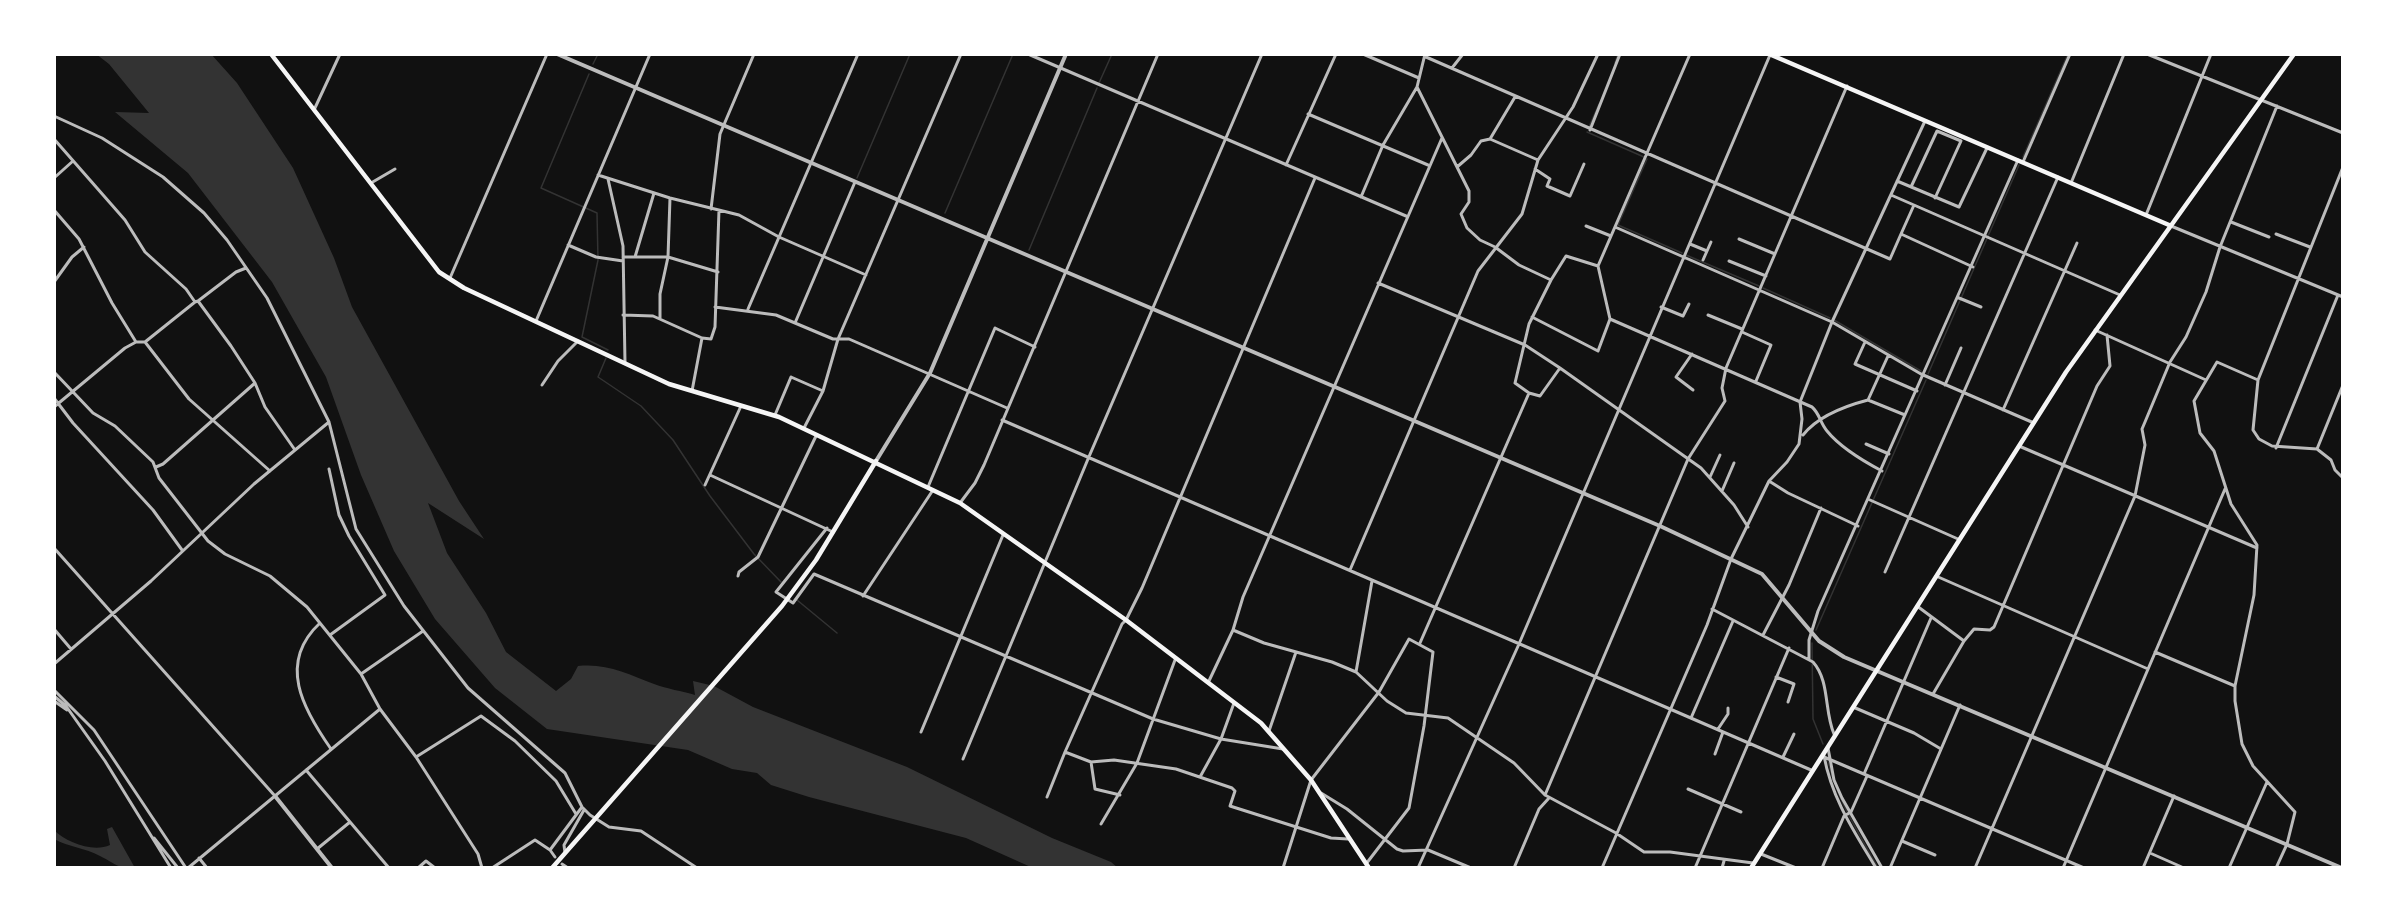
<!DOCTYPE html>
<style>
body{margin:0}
#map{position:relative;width:2397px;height:922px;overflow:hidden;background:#111;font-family:"PT Serif",serif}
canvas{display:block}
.frame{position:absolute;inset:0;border:56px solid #fff;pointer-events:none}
</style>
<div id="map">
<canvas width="2397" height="922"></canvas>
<div class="frame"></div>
</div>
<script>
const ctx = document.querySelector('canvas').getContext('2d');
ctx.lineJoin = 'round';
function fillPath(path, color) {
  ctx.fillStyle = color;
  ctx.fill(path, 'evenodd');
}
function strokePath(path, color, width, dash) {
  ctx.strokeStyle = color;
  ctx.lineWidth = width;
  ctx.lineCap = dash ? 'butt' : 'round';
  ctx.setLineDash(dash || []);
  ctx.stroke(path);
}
const water = new Path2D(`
 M96 54H211L237 83 293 168 334 258 352 307 459 501 484 539 428 503 447 553 486 613 506 652 556 691 571 679 578 666C607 663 628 674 654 684 667 689 682 691 695 695L693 681 714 686 753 707 907 767 1052 838 1111 862 1118 868H1033L966 838 809 797 771 785 757 773 732 769 688 750 547 729 495 688 435 619 394 551 361 475 326 377 272 282 188 173 115 112 149 113 109 64Z
 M112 827 135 868C116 868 116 864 100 856 85 848 69 847 54 839V830C66 842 93 853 110 845L107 829Z`);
const stream = new Path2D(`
 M1615 63 1618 54
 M593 64 598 54
 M589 74 541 188 597 213 598 260 582 337 608 350
 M1099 83 1112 54
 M1589 127 1599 104
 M1587 132 1644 157
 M2023 157 2068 54
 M1647 159 1618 225 1682 253
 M857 178 910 54
 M945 213 1013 54
 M1029 250 1097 88
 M1686 255 1759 286
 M1763 288 1830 318
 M1834 320 1921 371
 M606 358 598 377 641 406 673 440 710 496 754 554 781 582
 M1928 374 2019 165
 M797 600 837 633
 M1816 630 1926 380
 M1812 643 1813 719 1823 744
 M1828 761C1837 800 1859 833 1878 868`);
const minor = new Path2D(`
 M1028 54 1406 216
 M1363 54 1419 78
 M1690 54 1598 266 1610 319 1812 407C1820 414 1820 423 1827 431 1840 447 1863 461 1882 471
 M2147 54 2343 133
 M1426 57 1890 259 1901 234 1973 267
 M1452 68 1463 54
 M1417 87 1469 191V202L1461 214 1467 228 1480 240 1495 247 1519 265 1551 280 1529 324 1515 383 1529 393 1540 396 1560 368
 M314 110 340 54
 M1308 114 1428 165
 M54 116 102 138 163 177 204 213 227 240 267 298 329 422 356 529 404 606 468 688 565 773 582 807 590 815 609 827 641 831 697 868
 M1590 130 1620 54
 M54 139 125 220 145 252 186 289 195 302 198 301 231 346 255 383 265 407 295 450
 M1490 139 1538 160
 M2023 162 2070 54
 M1286 165 1336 54
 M1457 167 1471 155 1481 141 1490 139 1515 97
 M2343 167 2258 380 2253 430 2259 439 2272 446 2317 449 2331 460 2335 470 2343 478
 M1535 169 1550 179 1547 186 1570 196 1584 164
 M598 175 670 198 739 215 779 237 866 275
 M54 178 73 161
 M1315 178 1142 588 1126 620 1122 624 1065 752 1091 762 1114 760 1176 769 1232 788 1235 791 1230 806 1331 838 1348 839
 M608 179 623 246 625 363
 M1897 181 1959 207 1987 148
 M371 183 395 169
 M2071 183 2124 54
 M1911 187 1937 131 1961 141 1935 198
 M1891 195 2120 295
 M1361 197 1383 145 1417 87 1425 54
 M711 209 720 134 754 54
 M54 210 79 239 112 303 136 342
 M2146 215 2211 54
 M2231 222 2269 237
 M1586 226 1611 236
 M2171 226 2343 297
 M1615 227 1832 322 1921 374 2034 423
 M1901 234 1914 205
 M2276 234 2310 247
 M1739 239 1775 254
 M1690 244 1707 251
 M568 245 596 257 623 261
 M623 257H668L718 272
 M635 257 654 193
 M1703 260 1711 242
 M1729 261 1766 276
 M450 278 547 54
 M1551 280 1566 256 1598 266
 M54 282 72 257 84 247
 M1378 283 1525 345 1560 368 1701 468 1734 505 1748 527
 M1959 298 1981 307
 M198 301 236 272 246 268
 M715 307 776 315 833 339H849L1007 408
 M1661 307 1683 316 1689 304
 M748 309 858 54
 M623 315 653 316 702 338
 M1708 315 1742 329
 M1532 317 1598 351 1610 319
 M660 319V294L668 257 670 198
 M536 321 650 54
 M795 323 855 182
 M2095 330 2206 380
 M1742 332 1771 345 1756 381
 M145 342 195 302
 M1865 342 1855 364 1917 391
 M1692 354 1676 377 1693 390
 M54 372 93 413 115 426 153 462 159 478 208 541 225 554 270 576 307 607 361 674 380 709 416 757 478 854 482 868
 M2258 380 2217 362 2194 401 2200 433 2214 451 2231 504 2257 545 2254 595 2235 686V701L2242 744 2253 766 2295 812 2287 844 2276 868
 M542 385 558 361 578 341
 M1945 385 1961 348
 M692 391 702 338 711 339 715 327 719 210
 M54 398 73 423 153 510 182 550
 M1868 400 1905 415
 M54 407 125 348 136 342H145L189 399 270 471
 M2003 410 2077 243
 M775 415 791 377 823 391
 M1002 420 1811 770
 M804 428 823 391 838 339 961 54
 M1803 435C1818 416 1845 406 1868 400L1888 356
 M1866 444 1889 454
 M2019 446 2257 548
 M2276 448 2338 295
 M2317 449 2343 385
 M156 467 163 464 255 383
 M329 469 339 515 349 536 385 595 330 635
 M710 475 833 532
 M1710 477 1720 455
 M1769 481 1788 493 1858 526
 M705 485 741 406
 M928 487 995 328 1035 347
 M1722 491 1734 463
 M1870 500 1958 539
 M960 503 975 483 984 465 1158 54
 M827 528 776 592 793 603 814 574 1153 719 1221 739 1283 749
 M54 548 275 796
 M1350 570 1478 271 1522 214 1538 160 1573 107 1598 54
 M1885 572 2058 177
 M738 576 739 572 758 557 816 436
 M1936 576 2148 669
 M863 596 933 490
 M1917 606 1964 641 1974 629 1990 630 1994 627 2097 386 2110 366 2107 335
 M1712 609 1813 662C1830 681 1824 711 1834 734
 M320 623C277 663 303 709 331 749
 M54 629 71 649
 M1233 630 1264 643 1332 662 1356 672 1387 701 1406 713 1448 718 1514 763 1545 795 1616 833 1644 852H1670L1753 863
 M1763 635 1789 585 1821 508
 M1420 643 1529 393
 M2155 652 2235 686
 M1809 659V640L1818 611 2018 160
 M54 664 151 581 254 484 329 422
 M1356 672 1372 581
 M361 674 423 631
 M1776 677 1794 684 1788 702
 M1208 683 1233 630 1243 597 1442 138
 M54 690 94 730 186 868
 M1933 694 1964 641
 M54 696 66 706 105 761 171 868
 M54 701 67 710
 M1853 707 1914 733 1941 749
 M1691 718 1733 621
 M1718 729 1728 714V708
 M1269 731 1296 652
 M921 732 1003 535
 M1828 748 1834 780 1842 798 1882 868
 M1715 754 1723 732
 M1824 756C1832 799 1854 831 1876 868
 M416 757 481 716 515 741 556 781 576 814
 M1783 757 1794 734
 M1824 757 2084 868
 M963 759 1088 459 1262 54
 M1091 762 1095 789 1120 795
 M306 770 389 868
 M1864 774 1931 618
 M1200 777 1221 739 1234 703
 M1688 789 1741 812
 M1321 793 1347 809 1397 849 1403 851 1428 850 1471 868
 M1545 795 1688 459 1725 401 1722 388 1726 368 1847 86
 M1047 797 1065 752
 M1851 812 1867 776
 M1101 824 1137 763 1175 660
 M154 838 178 868
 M1902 841 1935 855
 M317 849 350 822
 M550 850 582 807
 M565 853 564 845 584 810
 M2150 853 2184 868
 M1761 854 1796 868
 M199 858 207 868
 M562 864 568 868
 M188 868 380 709
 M418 868 426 861 435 868
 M492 868 535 840 550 850 555 857
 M1283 868 1311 780 1379 692 1409 639 1433 652 1424 726 1409 808 1366 864
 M1418 868 1519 644 1770 55
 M1514 868 1539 809 1549 798
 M1602 868 1707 625 1731 559 1769 481 1787 462 1799 444 1802 419 1800 402 1832 322 1925 121
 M1695 868 1789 648
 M1722 868 1724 861
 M1822 868 1844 816 1851 812
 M1890 868 1960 705
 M1975 868 2135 496 2145 445 2142 429 2145 422 2170 362 2186 337 2206 292 2220 247 2277 106
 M2063 868 2225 489
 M2143 868 2174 796
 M2229 868 2267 782`);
const tertiary = new Path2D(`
 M557 54 1660 526 1762 574 1819 641 1844 657 2342 868
 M876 461 930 373 1066 54
 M275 796 332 868`);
const secondary = new Path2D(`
 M552 868 782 606 816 560 876 461`);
const primary = new Path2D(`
 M271 54 439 272 464 288 669 384 779 417 960 503 1126 620 1261 723 1311 780 1369 868
 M1769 54 2169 225
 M1751 868 2066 372 2294 54`);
fillPath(water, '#333');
strokePath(stream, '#333', 1.5);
strokePath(minor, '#bcbcbc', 3);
strokePath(tertiary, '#bcbcbc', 4);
strokePath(secondary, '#f5f5f5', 4.5);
strokePath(primary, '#f5f5f5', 4.5);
</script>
